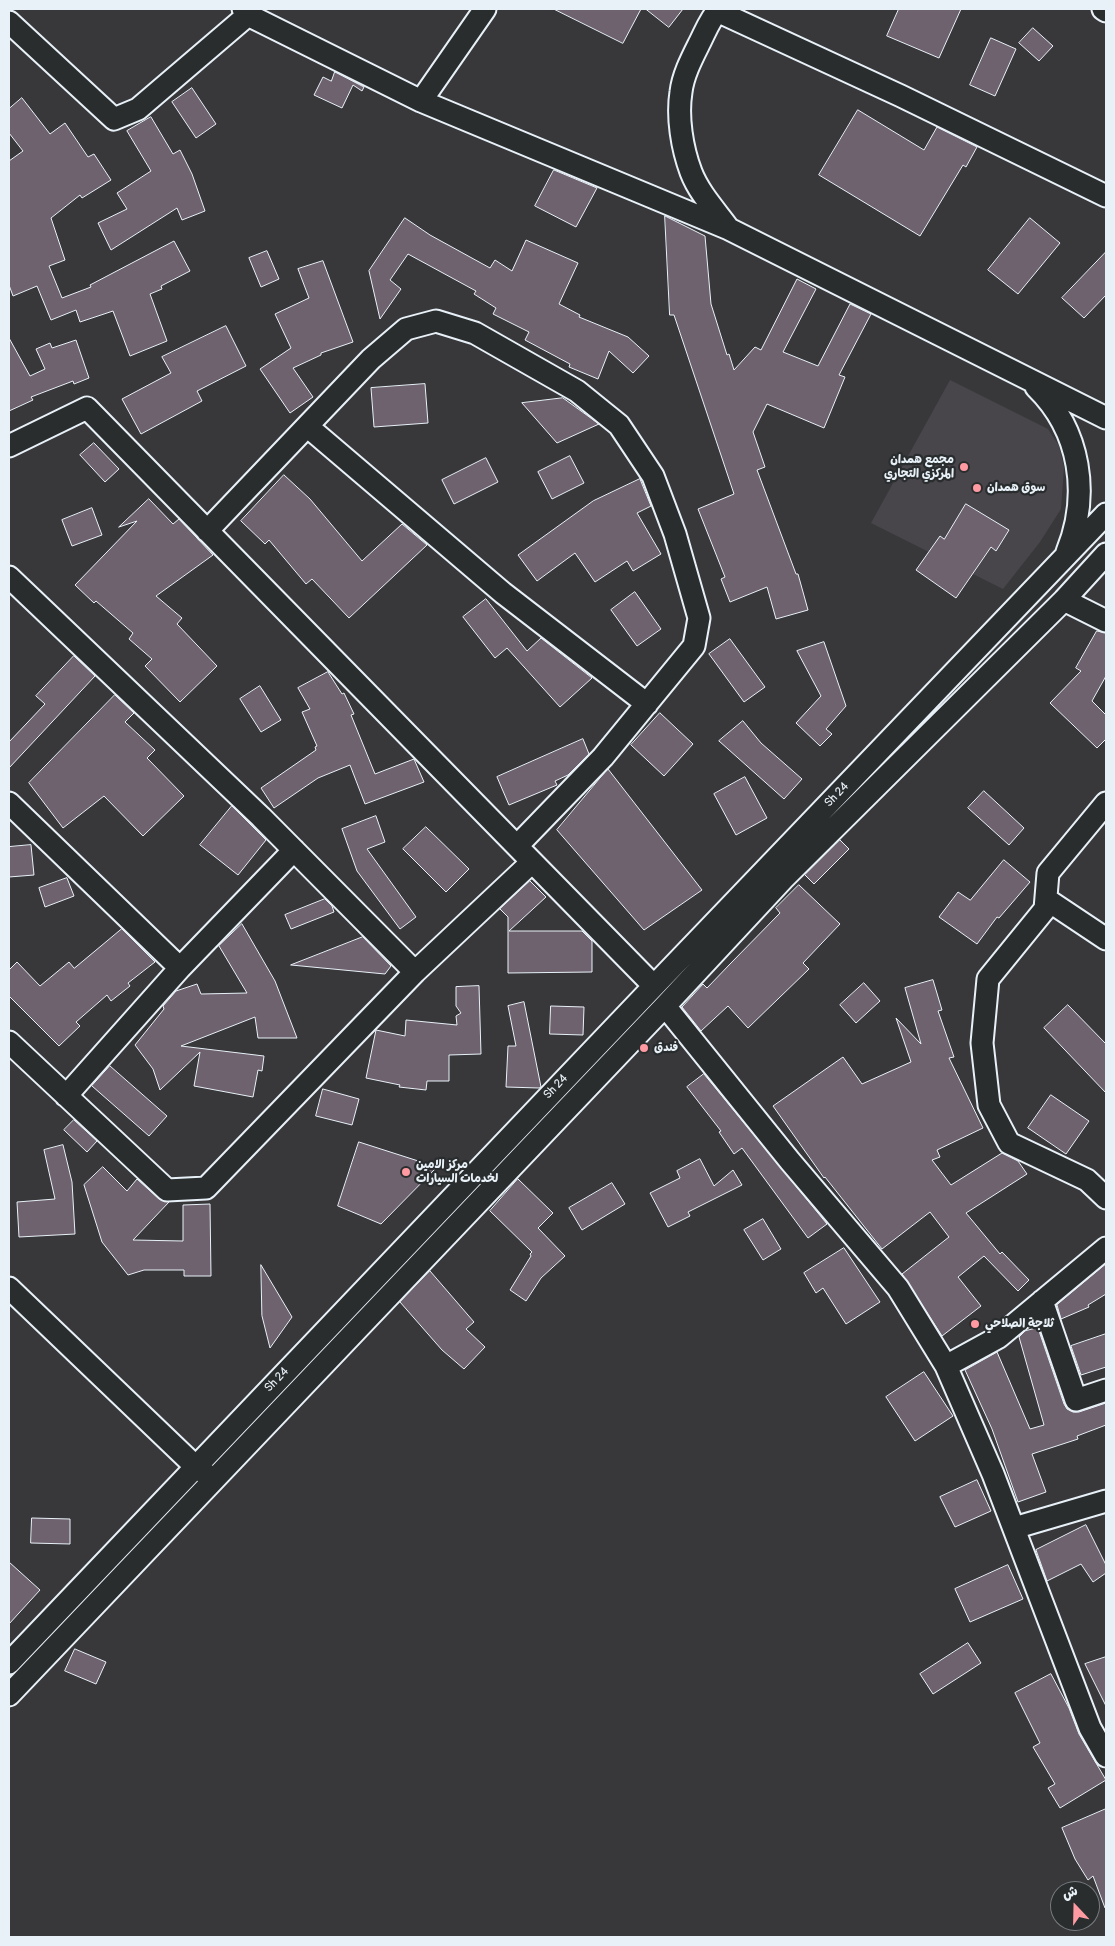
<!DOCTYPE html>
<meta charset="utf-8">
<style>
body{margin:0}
#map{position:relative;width:1115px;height:1946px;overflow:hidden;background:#38383b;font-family:Pangolin,"Playpen Sans Arabic",sans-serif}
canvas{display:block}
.frame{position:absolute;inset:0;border:10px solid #e8f1f8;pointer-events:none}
.north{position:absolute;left:1050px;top:1881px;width:50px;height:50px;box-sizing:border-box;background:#2a2d2e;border:1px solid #767b7f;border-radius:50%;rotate:339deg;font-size:14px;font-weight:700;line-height:20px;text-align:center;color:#e8f1f8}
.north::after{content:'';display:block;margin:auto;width:18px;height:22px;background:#ff9aa2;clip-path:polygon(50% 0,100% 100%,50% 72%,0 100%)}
</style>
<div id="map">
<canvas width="1115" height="1946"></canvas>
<div class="frame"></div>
<div class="north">ش</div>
</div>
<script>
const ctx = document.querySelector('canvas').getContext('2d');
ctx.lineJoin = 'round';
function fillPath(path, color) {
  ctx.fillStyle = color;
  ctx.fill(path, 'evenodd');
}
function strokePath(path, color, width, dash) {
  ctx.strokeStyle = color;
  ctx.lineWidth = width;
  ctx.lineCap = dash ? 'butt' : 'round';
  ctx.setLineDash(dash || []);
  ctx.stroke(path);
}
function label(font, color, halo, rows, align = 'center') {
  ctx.font = font + ' Pangolin,"Playpen Sans Arabic",sans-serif';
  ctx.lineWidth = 4.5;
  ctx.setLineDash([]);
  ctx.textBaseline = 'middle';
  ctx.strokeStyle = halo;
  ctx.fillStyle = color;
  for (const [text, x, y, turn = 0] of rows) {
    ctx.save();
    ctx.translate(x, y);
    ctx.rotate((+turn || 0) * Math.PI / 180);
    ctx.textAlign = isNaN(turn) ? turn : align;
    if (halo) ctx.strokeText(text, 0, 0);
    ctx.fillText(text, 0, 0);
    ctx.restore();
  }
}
const built = new Path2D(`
 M950 380 1048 429 1059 446 1064 467 1061 509 1040 542 1003 589 871 523Z`);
const building = new Path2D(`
 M554 9H641L623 43Z
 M646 9H683L669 27Z
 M899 9H961L939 58 887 36Z
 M1033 28 1053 46 1039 61 1019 43Z
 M991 38 1016 49 995 96 970 85Z
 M335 72 364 87 362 91 353 85 342 108 314 95 323 77 331 81Z
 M192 88 216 124 196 138 172 102Z
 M22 98 50 134 65 123 88 157 94 154 111 180 82 198 80 195 51 218 65 260 49 266 62 298 91 287 90 285 174 241 190 271 161 286 162 289 150 294 167 341 130 356 113 311 80 322 76 310 51 320 37 286 13 296 9 285V161L23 151 9 133V109Z
 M858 110 924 150 937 127 977 147 966 167 963 165 920 236 819 175Z
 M151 117 173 154 180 150 192 174 205 211 182 220 177 208 111 250 98 223 127 209 117 193 151 171 127 131Z
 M554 170 597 188 576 227 535 206Z
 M665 216 705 236 711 304 727 355 729 354 734 370 755 347 761 350 797 279 816 289 783 352 818 366 850 304 871 314 839 375 845 377 824 428 767 404 753 432 765 467 757 470 796 574H798L808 610 776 619 767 587 730 602 721 579 725 577 698 509 734 494 674 315H670Z
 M405 218 430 235 490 268 495 260 512 271 526 240 578 263 559 304 580 315 579 317 628 337 649 356 633 373 609 351 598 379 569 367 570 364 525 340 529 332 493 314 496 308 474 294 476 291 408 254 390 280 401 289 380 319 369 271Z
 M1030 218 1060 243 1018 294 988 270Z
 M267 251 279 279 261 287 249 258Z
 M1106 252V295L1084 318 1062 298Z
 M323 261 353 342 321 353V355L293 368 313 397 290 413 260 369 291 348 275 314 309 298 298 269Z
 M226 326 246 366 197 391 202 401 141 434 122 399 171 373 162 357Z
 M9 338 30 376 45 369 36 349 50 343 52 348 76 340 89 378 74 384 73 381 31 397 33 400 9 411Z
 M425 384 428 423 374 427 371 388Z
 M563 398 599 424 557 443 522 403Z
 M94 443 119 469 105 482 80 455Z
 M570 456 584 483 552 499 538 472Z
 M486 458 498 482 454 504 442 480Z
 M284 475 310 499 362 561 402 524 427 545 349 618 312 579 306 584 269 540 265 544 241 521Z
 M640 479 651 506 637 513 661 554 633 571 627 561 595 582 575 553 537 581 518 555 593 501Z
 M149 499 173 524 179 519 213 555 156 596 182 618 177 624 217 666 180 702 145 666 152 659 129 639 133 633 96 601 94 603 75 585 137 521 119 527Z
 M966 504 1009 530 996 551 991 547 956 598 916 570 940 536 944 539Z
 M92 508 102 535 72 546 62 520Z
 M635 592 661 629 637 646 611 610Z
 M486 599 527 651 541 638 592 678 560 707 507 648 495 658 463 617Z
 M1097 631 1106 633V676L1092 701 1106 715V739L1097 748 1050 703 1081 671 1076 668Z
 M730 639 765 687 744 702 709 654Z
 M824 642 846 706 826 729 832 734 820 746 796 723 821 696 797 651Z
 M74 656 95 676 9 768V742L45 704 36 696Z
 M328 672 342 694 344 693 354 714 351 715 375 774 414 759 424 782 365 804 350 765 318 778 274 808 261 788 316 750 315 747 317 746 302 712 310 709 298 688Z
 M260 686 281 720 261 732 240 699Z
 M115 695 134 713 125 722 155 750 147 758 184 796 143 836 104 796 63 828 29 783Z
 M660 713 693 744 664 776 631 745Z
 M743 721 761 743 802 779 784 799 719 741Z
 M583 739 589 754 568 775 555 781 557 785 509 805 497 777Z
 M608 769 702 890 644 930 557 830Z
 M745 777 767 818 736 835 714 794Z
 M984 791 1024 828 1009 845 968 808Z
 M232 806 266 840 238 875 200 845Z
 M376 816 385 842 367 849 416 917 400 929 357 871 342 829Z
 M426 827 469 869 446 892 403 849Z
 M840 840 849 849 814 884 805 875Z
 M31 845 34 875 9 877V847Z
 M1004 860 1030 882 999 918 997 917 977 944 939 917 958 892 970 900Z
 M67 878 74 896 45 907 39 888Z
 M530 881 546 897 509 931H582L592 941V972L508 973V917L500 909Z
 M799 885 840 924 803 963 809 969 748 1028 728 1006 701 1031 682 1007 703 984 707 988 730 964 780 913 776 908Z
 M325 899 332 906 334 912 291 929 285 915Z
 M242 924 275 981 297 1038H258L255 1017 181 1046 264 1056 262 1071 258 1070 253 1097 194 1086 200 1052 160 1090 153 1069 135 1045 164 1009 163 1006 176 991 197 984 201 994 247 993 219 946Z
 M122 929 155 962 128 983 130 986 111 1001 107 995 76 1022 80 1026 59 1046 9 996V970L17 962 40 986 69 962 74 968Z
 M363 937 391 966 385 974 291 965Z
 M933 980 942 1010 938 1011 954 1057 949 1058 983 1128 937 1150 940 1157 932 1160 951 1185 1002 1153 1018 1161 1027 1174 966 1213 1000 1254 1002 1252 1029 1280 1018 1291 984 1256 958 1277 981 1306 942 1336 902 1274 949 1237 930 1212 882 1249 825 1177 824 1178 773 1106 843 1057 862 1084 911 1062 896 1018 921 1044 905 988Z
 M864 983 880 1001 856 1023 840 1005Z
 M479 986 481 1054 449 1055V1081H427L426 1090 399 1087 400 1085 366 1078 376 1030 405 1036 406 1020 457 1025 456 1016 461 1013 456 1006V987Z
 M524 1002 541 1087 539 1088 506 1087 508 1046H516L508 1006Z
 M1068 1005 1106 1044V1093L1044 1028Z
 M551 1006 584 1007 583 1035 550 1034Z
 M110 1066 167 1116 149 1136 92 1086Z
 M704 1074 827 1224 808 1238 742 1148 734 1154 719 1132 721 1131 687 1087Z
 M323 1089 359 1099 352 1125 316 1116Z
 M1051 1095 1089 1121 1066 1154 1028 1128Z
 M74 1120 97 1141 87 1152 64 1130Z
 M359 1142 437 1167 381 1224 338 1206Z
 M63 1145 72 1182 75 1234 19 1237 17 1202 55 1199 44 1150Z
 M700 1159 714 1186 733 1170 742 1185 688 1212 690 1216 668 1227 650 1193 680 1178 677 1171Z
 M103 1167 127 1191 137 1179 159 1199 169 1202 133 1240 183 1241V1205L210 1204 211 1276H184V1270H144L128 1275 102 1242 84 1185Z
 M518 1179 553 1213 538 1228 565 1256 541 1278 526 1301 510 1290 531 1256 530 1254 532 1252 490 1211Z
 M612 1183 625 1204 582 1230 569 1208Z
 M763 1219 781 1249 763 1260 744 1230Z
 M844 1248 880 1302 846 1324 823 1288 816 1293 804 1273Z
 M1106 1264V1294L1088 1305 1089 1307 1061 1319 1057 1305Z
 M261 1265 292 1317 270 1348 262 1316Z
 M430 1271 474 1322 466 1329 485 1347 464 1369 442 1350 400 1302Z
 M1038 1328 1064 1404 1067 1409 1073 1412H1079L1106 1403V1425L1077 1436 1078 1439 1032 1454 1046 1492 1018 1502 992 1429 965 1370 997 1352 1030 1429 1044 1425 1019 1337 1025 1331Z
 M1106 1334V1367L1081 1375 1071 1346Z
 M924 1372 953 1416 915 1441 886 1397Z
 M977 1480 991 1511 955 1527 940 1497Z
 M32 1518 70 1519V1544L31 1543Z
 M1086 1525 1106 1565V1573L1093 1582 1081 1564 1047 1581 1036 1550Z
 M9 1562 40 1590 9 1624Z
 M1008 1565 1023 1599 970 1622 955 1589Z
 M968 1643 981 1663 933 1694 920 1674Z
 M75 1649 106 1662 96 1684 65 1671Z
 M1106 1657V1706L1085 1664Z
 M1051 1674 1069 1708 1079 1734 1106 1780 1060 1808 1048 1788 1055 1784 1033 1747 1040 1743 1015 1693Z
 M1106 1809V1908H1105L1093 1876 1088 1880 1075 1859 1062 1828Z`);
const minor = new Path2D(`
 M243 9 248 15 421 101 729 229 1106 418
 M719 9C710 19 706 30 700 42 692 58 683 75 681 92 677 117 682 148 691 172 699 193 716 211 729 229
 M1103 9 1106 11
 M717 11 901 96 1106 196
 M9 22 114 119 138 109 248 15
 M421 101 485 9
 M1036 387C1081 431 1090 495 1067 552
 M307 426 503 593 647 704
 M9 446 87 408 654 986
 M207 531 371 359 406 329 436 321 475 333 577 391 619 425 653 476 675 534 699 618 694 646 603 757 517 846
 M9 577 261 817 415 972
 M1064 600 1106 621
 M9 803 180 968 294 850
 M1106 803 1048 873 1045 909 988 979 982 1043 989 1105 1009 1143 1087 1180 1106 1198
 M1046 899 1106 939
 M665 1006 790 1161 898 1288 946 1366 993 1474 1090 1728 1106 1756
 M9 1042 167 1190 206 1188 415 972 532 862
 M66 1096 180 968
 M9 1288 195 1466 206 1474
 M1042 1301 1076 1400 1106 1390
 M946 1366 999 1337 1106 1248
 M1014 1528 1106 1501
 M9 1663 654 986 1106 514
 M9 1695 665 1006 783 879 1064 600 1106 554`);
const markers = [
 [964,467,5,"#ff9aa2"],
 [977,488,5,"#ff9aa2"],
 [644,1048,5,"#ff9aa2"],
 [406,1172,5,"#ff9aa2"],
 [975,1324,5,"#ff9aa2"]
];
const poiNames = [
 ["مجمع همدان",954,460,"right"],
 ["المركزي التجاري",954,474,"right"],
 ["سوق همدان",987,488],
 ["فندق",654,1048],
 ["مركز الامين",416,1165],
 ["لخدمات السيارات",416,1179],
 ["ثلاجة الصلاحي",985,1324]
];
const streetNames = [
 ["Sh 24",837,795,-46],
 ["Sh 24",556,1087,-46],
 ["Sh 24",277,1380,-46]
];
fillPath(built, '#48454b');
fillPath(building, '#6f626f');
strokePath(building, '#e8f1f8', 1);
strokePath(minor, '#e8f1f8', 25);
strokePath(minor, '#2a2d2e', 21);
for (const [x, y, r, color] of markers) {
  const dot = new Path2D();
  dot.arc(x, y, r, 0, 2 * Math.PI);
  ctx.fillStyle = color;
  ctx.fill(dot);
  strokePath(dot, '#2a2d2e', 2);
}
label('bold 12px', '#e8f1f8', '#2a2d2e', poiNames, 'left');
label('12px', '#e8f1f8', '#2a2d2e', streetNames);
</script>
